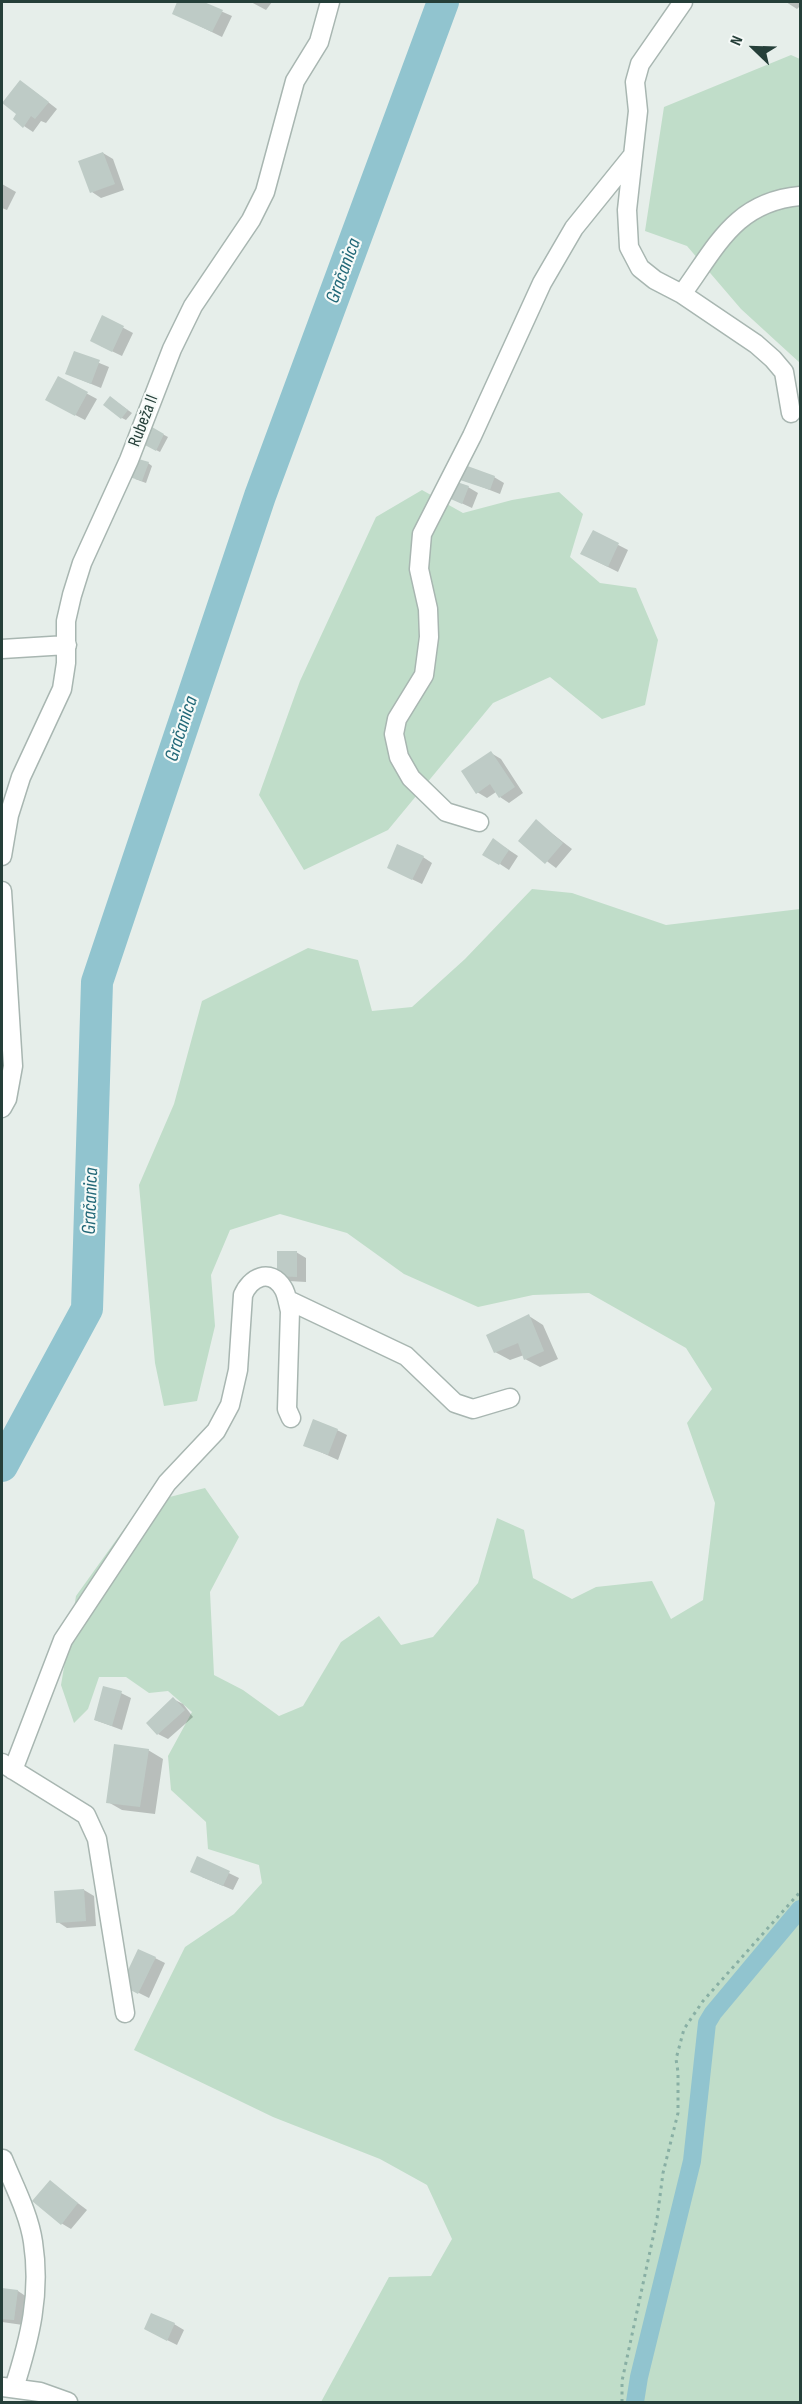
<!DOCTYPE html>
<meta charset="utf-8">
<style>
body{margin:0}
#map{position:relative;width:802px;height:2404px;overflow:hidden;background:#e6eeea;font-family:"Sofia Sans Condensed",sans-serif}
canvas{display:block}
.frame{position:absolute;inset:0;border:3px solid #253f39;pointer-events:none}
.north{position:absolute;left:724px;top:18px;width:60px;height:60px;-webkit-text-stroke:4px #f6faf8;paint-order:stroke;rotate:293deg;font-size:16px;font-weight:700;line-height:24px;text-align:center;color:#253f39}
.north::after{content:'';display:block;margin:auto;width:21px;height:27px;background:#253f39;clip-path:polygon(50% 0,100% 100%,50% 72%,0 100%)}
</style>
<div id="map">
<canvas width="802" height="2404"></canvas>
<div class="frame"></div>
<div class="north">N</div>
</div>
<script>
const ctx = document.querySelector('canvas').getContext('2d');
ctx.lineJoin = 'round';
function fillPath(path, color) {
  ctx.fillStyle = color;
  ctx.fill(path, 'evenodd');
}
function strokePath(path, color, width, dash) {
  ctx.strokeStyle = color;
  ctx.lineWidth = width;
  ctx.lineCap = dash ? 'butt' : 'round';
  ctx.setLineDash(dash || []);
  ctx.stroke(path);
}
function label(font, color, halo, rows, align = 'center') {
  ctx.font = font + ' "Sofia Sans Condensed",sans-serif';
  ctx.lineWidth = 4.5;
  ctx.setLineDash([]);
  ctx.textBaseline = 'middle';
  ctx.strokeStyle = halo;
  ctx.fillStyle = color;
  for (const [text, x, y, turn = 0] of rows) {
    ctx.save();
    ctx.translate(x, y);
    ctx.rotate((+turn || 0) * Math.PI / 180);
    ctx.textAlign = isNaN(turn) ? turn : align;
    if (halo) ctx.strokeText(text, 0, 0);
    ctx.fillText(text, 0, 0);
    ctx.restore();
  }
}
const green = new Path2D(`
 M791 55 800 59V363L741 309 687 246 645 231 664 107Z
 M422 490 463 513 512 500 559 492 583 514 570 557 600 583 636 588 658 640 645 705 602 719 550 677 493 703 388 830 304 870 259 795 300 681 376 517Z
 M532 889 572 893 666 925 800 909V2402H321L389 2277 431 2276 452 2239 427 2185 380 2159 273 2117 134 2050 185 1947 234 1914 262 1883 259 1865 208 1849 206 1822 171 1790 168 1756 192 1712 168 1691 149 1693 126 1677H99L88 1709 74 1723 61 1685 76 1596 142 1504 205 1488 239 1537 210 1592 214 1675 243 1690 279 1716 303 1706 341 1642 379 1616 401 1645 433 1637 478 1583 497 1518 524 1530 533 1578 572 1599 596 1587 652 1581 671 1619 703 1600 715 1503 687 1423 712 1389 686 1348 589 1293 533 1295 478 1307 404 1274 347 1233 280 1214 230 1230 211 1275 215 1326 197 1401 164 1406 155 1363 139 1185 174 1104 202 1001 308 948 358 960 372 1011 412 1007 465 959Z`);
const shadow = new Path2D(`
 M178 2H200L232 16 222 37 173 13Z
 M251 2H272L266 10Z
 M786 2H800V6L797 9Z
 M30 88 57 109 46 123 41 121 33 132 24 126Z
 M103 153 113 159 124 190 101 198 92 192 80 162Z
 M2 184 16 192 7 210 2 208Z
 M103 317 133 333 122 356 101 346Z
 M75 353 109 367 101 388 67 374Z
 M58 378 97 399 85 420 56 405Z
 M114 400 132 413 126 420 122 418Z
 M153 429 168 437 160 452 146 445Z
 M148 463 152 466 146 483 135 479Z
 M494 477 504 483 500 494 459 478Z
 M468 487 478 493 472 508 446 496Z
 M593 532 628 550 618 572 592 559Z
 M491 753 501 759 523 793 509 803 500 797 496 792 487 798 477 792Z
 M536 821 572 849 556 868 520 841Z
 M503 846 518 856 509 870 500 864Z
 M423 857 432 863 422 884 399 873Z
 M296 1252 306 1258V1282L289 1281 279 1275Z
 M529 1316 543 1325 558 1359 540 1367 525 1359 524 1355 510 1360 495 1352Z
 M337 1430 347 1435 338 1460 305 1445Z
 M121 1693 131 1698 122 1730 95 1720Z
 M173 1699 183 1704 193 1717 168 1739 158 1734Z
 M148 1750 163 1759 155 1814 122 1810 108 1802Z
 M198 1858 239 1878 233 1890 202 1877Z
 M84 1890 94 1896 96 1926 67 1928 58 1922Z
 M155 1958 165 1963 149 1998 133 1990Z
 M50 2182 87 2210 71 2229 61 2223Z
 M2 2289 18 2291 27 2297 23 2325 2 2322Z
 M174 2324 184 2330 177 2345 155 2334Z`);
const canal = new Path2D(`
 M635 2402 639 2377 692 2161 707 2023 713 2013 800 1909`);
const river = new Path2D(`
 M2 1466 87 1309 97 982 260 496 443 2`);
const building = new Path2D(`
 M177 2H204L223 10 212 32 172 14Z
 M20 80 49 102 35 119 31 116 23 128 13 119 16 114 2 103Z
 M103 152 115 184 90 193 78 161Z
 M102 315 124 326 112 352 90 341Z
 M74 351 100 360 91 384 65 374Z
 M58 376 88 392 75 416 45 400Z
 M110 396 128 410 121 419 103 405Z
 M152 427 164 434 156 451 145 445Z
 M135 458 149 462 142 481 129 477Z
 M462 464 495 476 490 490 457 479Z
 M451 480 469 486 462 504 444 496Z
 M593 530 619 543 608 567 580 554Z
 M491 751 515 787 499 798 490 784 476 794 461 771Z
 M536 819 563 843 545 864 518 841Z
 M493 838 509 850 499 865 482 855Z
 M397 844 424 856 412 880 387 868Z
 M277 1251H297V1277L277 1276Z
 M529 1314 544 1351 524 1360 518 1343 494 1353 486 1335Z
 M313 1419 338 1429 328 1455 303 1446Z
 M103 1686 122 1691 112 1726 94 1720Z
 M173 1697 185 1710 157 1735 146 1723Z
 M114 1744 149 1749 140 1807 106 1803Z
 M197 1856 230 1871 223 1886 190 1872Z
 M84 1889 86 1921 56 1923 54 1891Z
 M138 1949 156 1957 138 1994 121 1985Z
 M50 2180 78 2203 61 2225 32 2201Z
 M2 2288 18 2290 14 2320 2 2319Z
 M151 2313 175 2323 167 2341 144 2329Z`);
const path = new Path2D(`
 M622 2402V2381L657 2219 663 2173 678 2113V2072L676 2059 684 2029 703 2001 800 1892`);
const street = new Path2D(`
 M683 2 640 64 635 82 638 111 627 210 629 247 640 268 655 280 682 294 756 344 773 359 784 372 791 413
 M682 294C717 246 735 202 800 196
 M2 649 67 645
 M479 822 446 812 411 778 399 757 394 734 397 719 424 675 429 637 428 609 419 569 422 534 472 436 542 283 574 228 633 155
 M2 856 9 815 21 777 62 689 66 663V621L72 595 82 563 129 460 172 349 193 306 251 220 265 192 295 81 319 42 330 2
 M2 891 13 1066 7 1099 2 1108
 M288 1300 406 1356 455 1403 473 1409 510 1398
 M2 1763 86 1815 97 1839 125 2013
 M13 1770 63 1640 167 1483 216 1431 230 1405 238 1370 243 1295C250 1278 270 1267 283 1288 287 1294 288 1304 290 1311L287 1409 291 1418
 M3 2159C14 2186 29 2214 33 2242 41 2294 30 2338 14 2388
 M3 2387 40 2392 68 2402`);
const streetNames = [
 ["Rubeža II",144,421,-69]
];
const waterNames = [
 ["Gračanica",344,271,-70],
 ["Gračanica",182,729,-72],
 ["Gračanica",91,1201,-88]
];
fillPath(green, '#c0ddc9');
fillPath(shadow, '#0003');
strokePath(canal, '#91c4cf', 18);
strokePath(river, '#91c4cf', 32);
fillPath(building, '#becbc6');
strokePath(street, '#a8b6b1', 21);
strokePath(path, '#88afa4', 3, [3, 4.5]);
strokePath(street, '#fff', 18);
label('18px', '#253f39', '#f6faf8', streetNames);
label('italic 20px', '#226878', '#f6faf8', waterNames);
</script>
